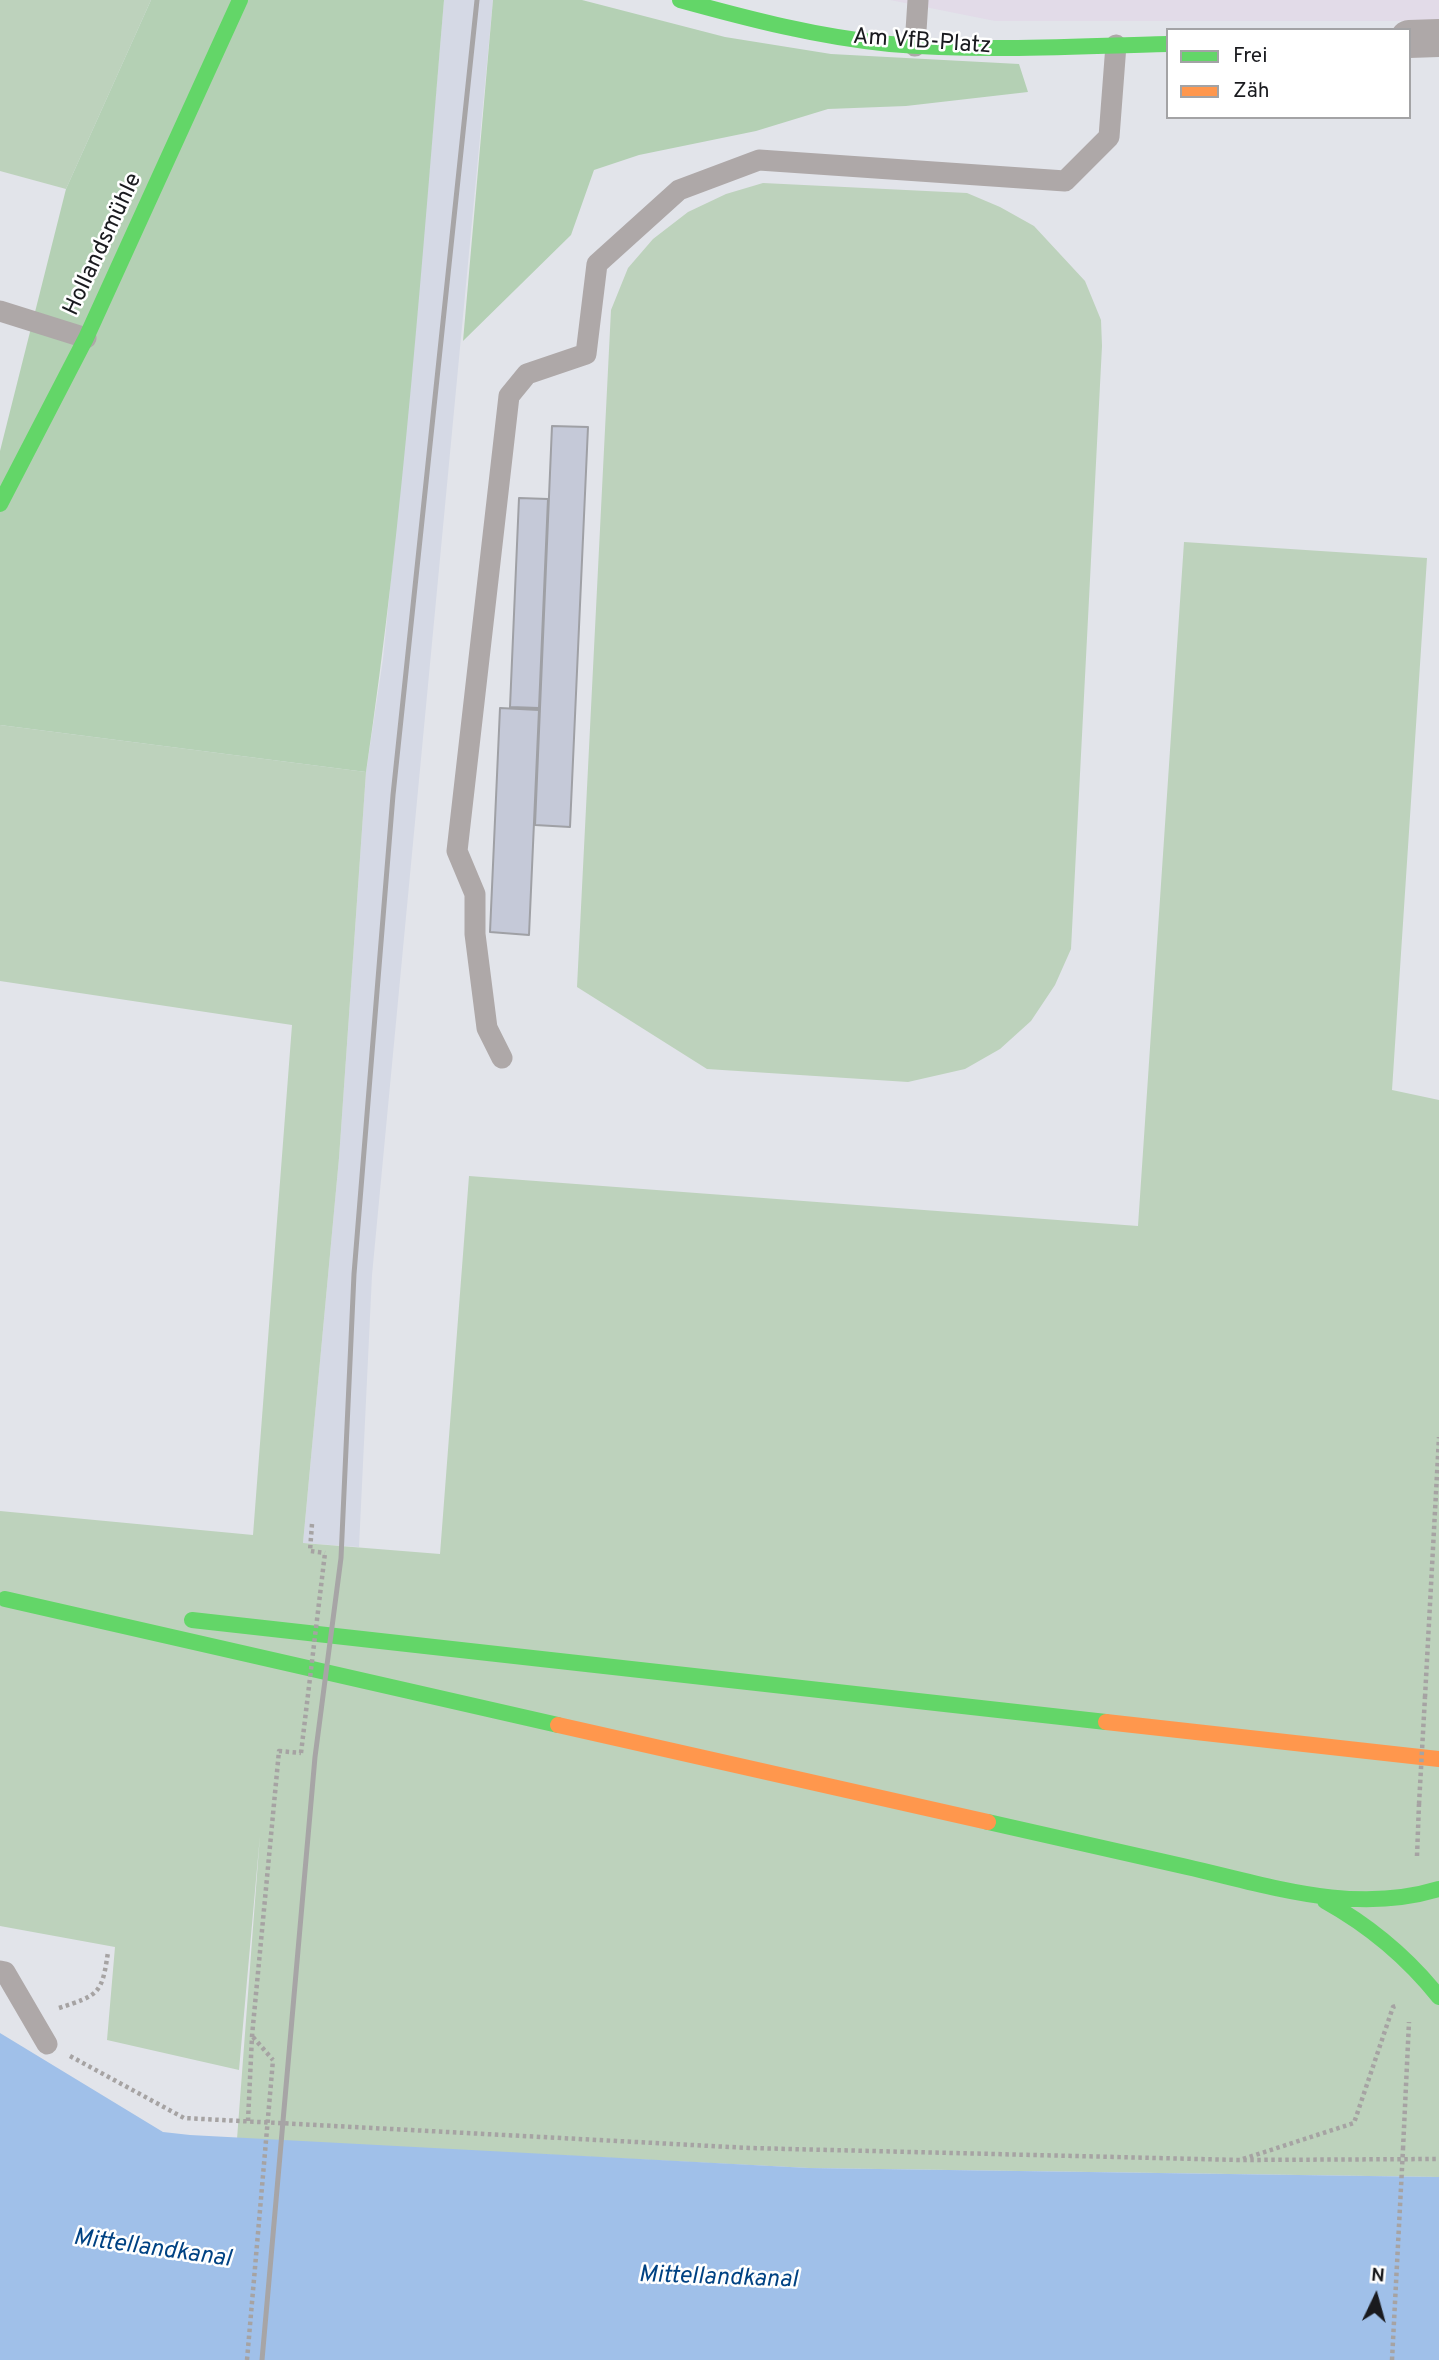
<!DOCTYPE html>
<meta charset="utf-8">
<style>
body{margin:0}
#map{position:relative;width:1439px;height:2360px;overflow:hidden;background:#e2e4ea;font-family:Overpass,sans-serif}
canvas{display:block}
.legend{position:absolute;left:1166px;top:28px;width:245px;height:91px;box-sizing:border-box;background:#fff;border:2px solid #a3a3a5;margin:0;padding:9px 12px;list-style:none;font-size:21px;color:#191a1e}
.legend li{display:flex;align-items:center;gap:14px;height:35px}
.legend b{width:35px;border:2px solid #a3a3a5}
.north{position:absolute;left:1341px;top:2262px;width:70px;height:70px;-webkit-text-stroke:5px #fff;paint-order:stroke;rotate:5deg;font-size:19px;font-weight:700;line-height:28px;text-align:center;color:#191a1e}
.north::after{content:'';display:block;margin:auto;width:24px;height:32px;background:#191a1e;clip-path:polygon(50% 0,100% 100%,50% 72%,0 100%)}
</style>
<div id="map">
<canvas width="1439" height="2360"></canvas>
<ul class="legend">
<li><b style="height:9px;background:#63d668"></b>Frei</li>
<li><b style="height:9px;background:#ff974d"></b>Zäh</li>
</ul>
<div class="north">N</div>
</div>
<script>
const ctx = document.querySelector('canvas').getContext('2d');
ctx.lineJoin = 'round';
function fillPath(path, color) {
  ctx.fillStyle = color;
  ctx.fill(path, 'evenodd');
}
function strokePath(path, color, width, dash) {
  ctx.strokeStyle = color;
  ctx.lineWidth = width;
  ctx.lineCap = dash ? 'butt' : 'round';
  ctx.setLineDash(dash || []);
  ctx.stroke(path);
}
function label(font, color, halo, rows, align = 'center') {
  ctx.font = font + ' Overpass,sans-serif';
  ctx.lineWidth = 5;
  ctx.setLineDash([]);
  ctx.textBaseline = 'middle';
  ctx.strokeStyle = halo;
  ctx.fillStyle = color;
  for (const [text, x, y, turn = 0] of rows) {
    ctx.save();
    ctx.translate(x, y);
    ctx.rotate((+turn || 0) * Math.PI / 180);
    ctx.textAlign = isNaN(turn) ? turn : align;
    if (halo) ctx.strokeText(text, 0, 0);
    ctx.fillText(text, 0, 0);
    ctx.restore();
  }
}
const commercial = new Path2D(`
 M890 0H1439V21H995Z`);
const built = new Path2D(`
 M444 0H493L372 1275 359 1547 303 1543 339 1158 366 772 383 659 412 366Z`);
const green = new Path2D(`
 M0 0H151L66 189 0 171Z
 M763 183 967 193 1000 207 1034 226 1085 281 1101 320 1102 346 1071 949 1055 985 1031 1021 1000 1049 965 1069 908 1082 707 1069 577 987 611 310 628 268 653 239 688 212 726 194Z
 M1184 542 1427 558 1392 1090 1439 1100V2177L809 2168 237 2139 260 1835 239 2070 107 2040 115 1947 0 1926V1511L253 1535 292 1025 0 981V725L366 772 339 1158 303 1543 440 1554 469 1176 1138 1226Z`);
const forest = new Path2D(`
 M151 0H444C422 258 404 516 366 772L0 725V451L66 189Z
 M493 0H582L725 37 831 54 1019 64 1028 92 906 106 828 109 756 131 639 155 594 170 571 235 463 341Z`);
const water = new Path2D(`
 M0 2033 163 2132 190 2135 809 2168 1439 2177V2360H0Z`);
const building = new Path2D(`
 M552 426 588 427 570 827 535 825Z
 M519 498 548 499 539 708 510 707Z
 M500 708 539 710 529 935 490 932Z`);
const path = new Path2D(`
 M312 1524 310 1551 325 1553
 M1425 1697 1439 1437
 M1417 1856 1419 1804
 M59 2008C99 1995 102 1994 108 1952
 M253 2037 273 2060
 M70 2056 184 2118 749 2148 1238 2160 1439 2159
 M248 2121 252 2036 279 1751 301 1753
 M1403 2149 1409 2022
 M1243 2159 1354 2123 1393 2007 1396 2006`);
const lane = new Path2D(`
 M915 46 918 0
 M0 311 86 338
 M502 1058 487 1028 475 934V894L457 851 509 396 527 374 586 354 597 264 679 190 759 160 1065 181 1109 137 1116 45
 M0 1971 5 1972 47 2044`);
const street = new Path2D(`
 M1409 39 1439 38`);
const fast = new Path2D(`
 M680 0C749 19 818 37 890 44 982 52 1075 46 1168 44
 M0 504 86 338 240 0
 M5 1599 558 1725
 M192 1620 1106 1722
 M988 1822C1054 1837 1121 1852 1187 1867 1270 1886 1354 1915 1439 1889
 M1325 1901C1370 1926 1407 1957 1439 1997`);
const slow = new Path2D(`
 M1106 1722 1439 1759
 M558 1725 988 1822`);
const rail = new Path2D(`
 M262 2360 315 1757 341 1558 354 1274 393 795 477 0`);
const pathBridge = new Path2D(`
 M301 1753 325 1553
 M1419 1804 1425 1697
 M247 2360 273 2060
 M1392 2360 1403 2149`);
const streetNames = [
 ["Am VfB-Platz",922,43,4],
 ["Hollandsmühle",104,245,-65]
];
const waterNames = [
 ["Mittellandkanal",152,2250,8],
 ["Mittellandkanal",718,2279,2]
];
fillPath(commercial, '#e2dbe8');
fillPath(built, '#d5d9e5');
fillPath(green, '#bdd2bc');
fillPath(forest, '#b4d0b4');
fillPath(water, '#a0c0e9');
fillPath(building, '#c5c9d8');
strokePath(building, '#9fa0a5', 2);
strokePath(path, '#a6a3a3', 4.5, [3.5, 3.5]);
strokePath(lane, '#aea8a8', 21);
strokePath(street, '#aea8a8', 38);
strokePath(fast, '#63d668', 16);
strokePath(slow, '#ff974d', 16);
strokePath(rail, '#a7a5a6', 5);
strokePath(pathBridge, '#a6a3a3', 4.5, [3.5, 3.5]);
label('23px', '#191a1e', '#fff', streetNames);
label('italic 24px', '#004283', '#fff', waterNames);
</script>
